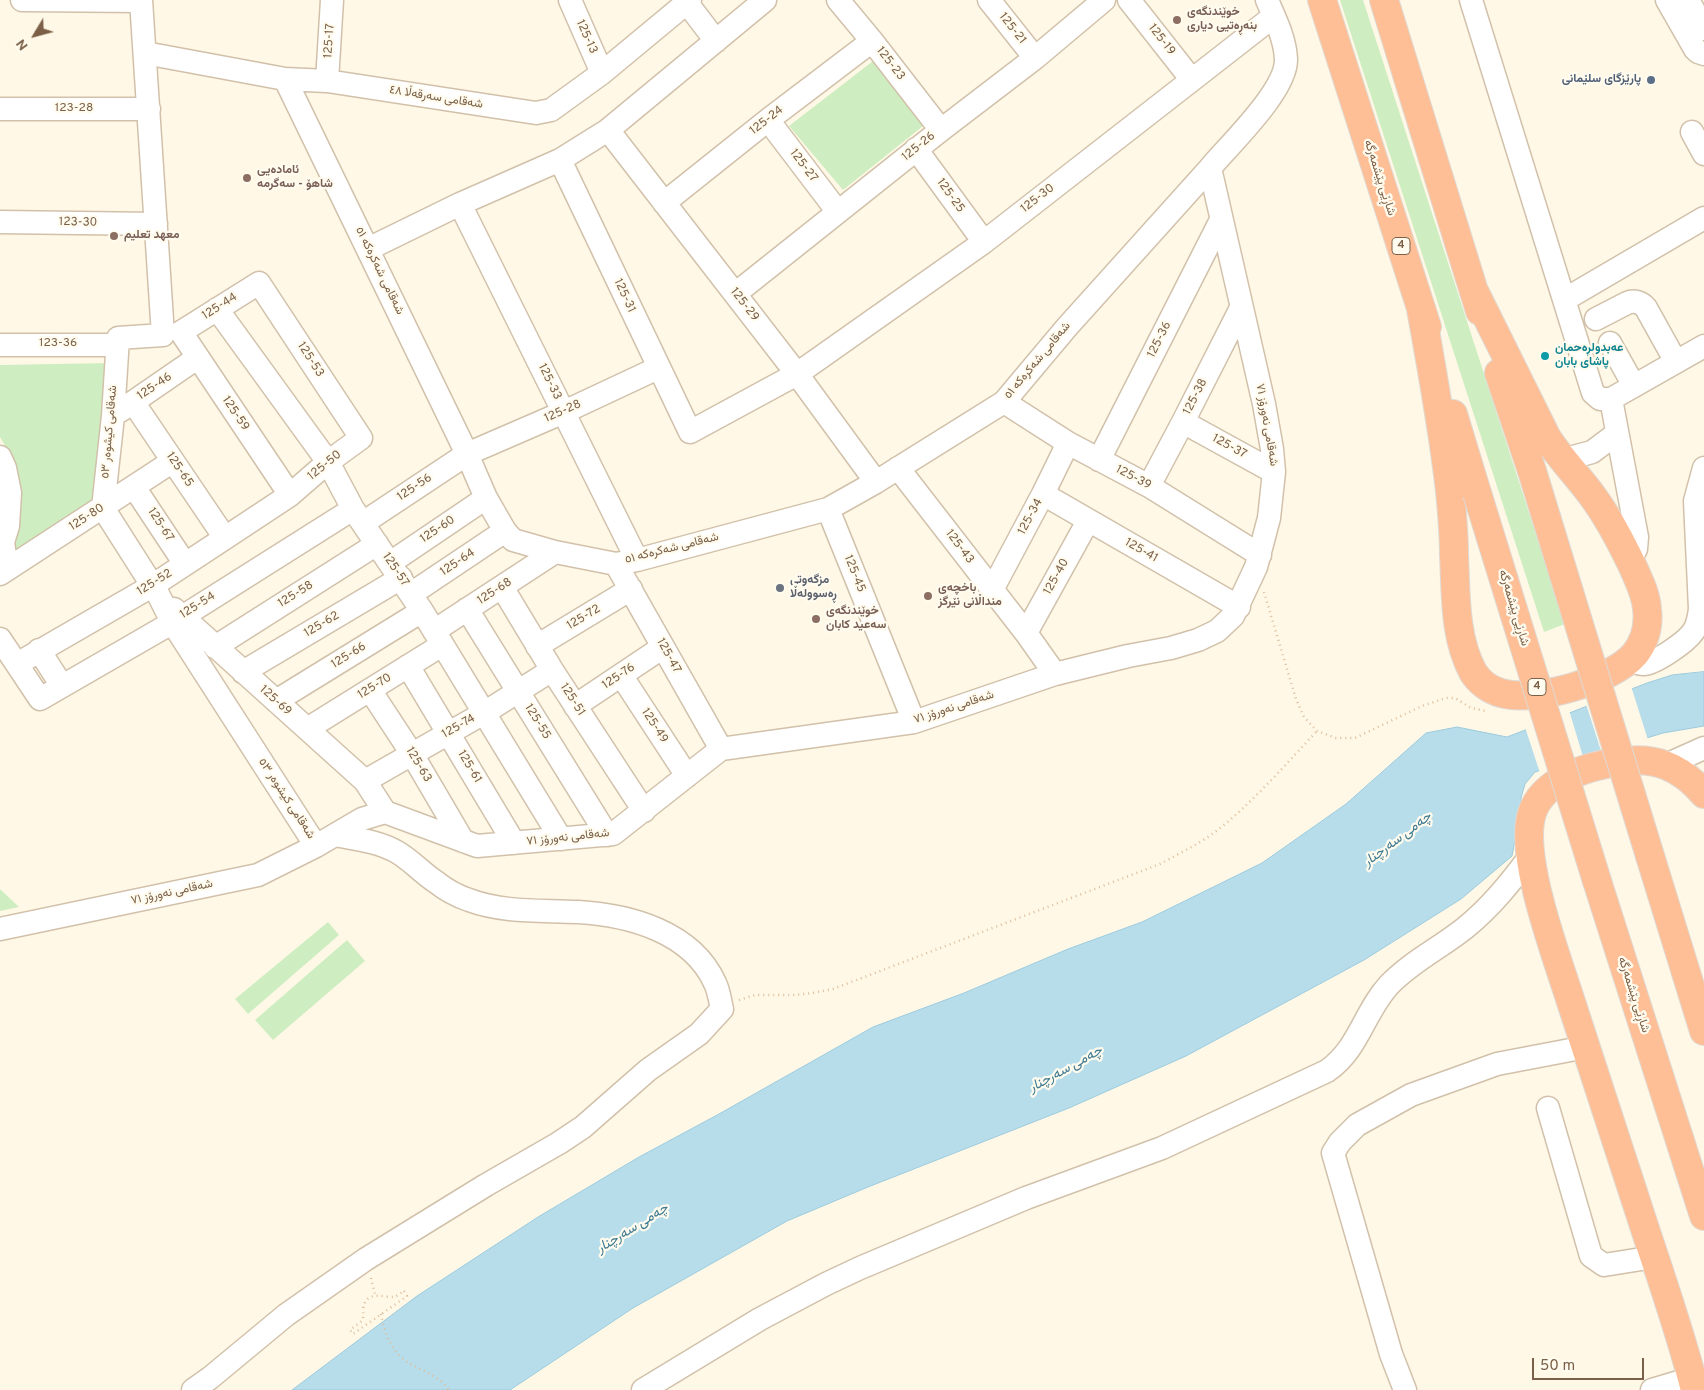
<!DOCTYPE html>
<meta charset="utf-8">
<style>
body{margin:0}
#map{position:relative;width:1704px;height:1390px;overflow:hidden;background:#fff8e6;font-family:Overpass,sans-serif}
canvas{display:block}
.north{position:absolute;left:10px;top:10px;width:50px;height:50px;-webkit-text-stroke:4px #fffbee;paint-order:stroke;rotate:233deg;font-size:14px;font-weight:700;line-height:20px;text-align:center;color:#7b6047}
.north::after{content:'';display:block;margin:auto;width:18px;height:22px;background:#7b6047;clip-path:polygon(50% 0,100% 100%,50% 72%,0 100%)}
.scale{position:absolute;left:1532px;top:1358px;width:112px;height:22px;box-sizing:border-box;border:2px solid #7b6047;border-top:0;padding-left:6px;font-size:15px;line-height:18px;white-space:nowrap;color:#7b6047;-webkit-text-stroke:4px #fffbee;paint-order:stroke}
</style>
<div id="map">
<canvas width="1704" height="1390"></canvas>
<div class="north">N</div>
<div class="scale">50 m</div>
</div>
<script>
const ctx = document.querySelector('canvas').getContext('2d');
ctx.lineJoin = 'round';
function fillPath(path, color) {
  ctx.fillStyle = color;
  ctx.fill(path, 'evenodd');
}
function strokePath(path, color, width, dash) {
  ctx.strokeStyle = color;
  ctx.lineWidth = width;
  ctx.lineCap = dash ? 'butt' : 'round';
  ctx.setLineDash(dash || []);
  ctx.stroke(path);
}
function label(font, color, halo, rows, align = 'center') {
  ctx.font = font + ' Overpass,Vazirmatn,sans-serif';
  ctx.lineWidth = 4.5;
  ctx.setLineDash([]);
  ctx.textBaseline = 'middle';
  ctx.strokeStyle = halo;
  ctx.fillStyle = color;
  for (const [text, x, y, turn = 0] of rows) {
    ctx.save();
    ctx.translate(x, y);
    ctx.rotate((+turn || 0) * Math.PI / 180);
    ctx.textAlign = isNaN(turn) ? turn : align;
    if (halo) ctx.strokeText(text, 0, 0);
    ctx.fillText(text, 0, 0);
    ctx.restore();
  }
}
const green = new Path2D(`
 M1340 0H1363L1565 624 1544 632Z
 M873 61 923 126 843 190 789 126Z
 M109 363 96 506 12 558 20 523 21 489 18 474 13 460 0 437V365Z
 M0 889 19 907 0 911Z
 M328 922 339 935 248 1014 235 999Z
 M347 940 365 961 273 1040 255 1020Z`);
const water = new Path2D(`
 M1704 672V726L1663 733 1535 772 1525 784 1521 798 1520 814 1512 856 1461 899 1364 960 1186 1056 1069 1108 868 1187 787 1221 633 1308 510 1390H292L417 1296 538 1217 639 1157 719 1114 873 1027 964 993 1068 949 1142 922 1262 863 1346 804 1426 733 1457 727 1507 737 1647 683 1672 675Z`);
const pier = new Path2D(`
 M1631 686 1648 740 1602 754 1586 704Z
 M1569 710 1584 760 1540 773 1525 727Z`);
const path = new Path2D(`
 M1264 592 1296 699 1304 717 1317 731 1336 738H1355L1422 706 1446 698H1455L1471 708 1486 711
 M739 1000 755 995H793L813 993 833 989 1160 864C1180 853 1201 843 1219 829 1255 800 1286 764 1317 731
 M371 1278 375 1295
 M404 1291 407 1296 353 1334 350 1330 362 1321C364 1316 363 1314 363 1309 366 1289 384 1298 395 1297Z
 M381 1314C384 1332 391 1351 407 1362 422 1371 438 1375 449 1390`);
const minor = new Path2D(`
 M22 0 141 1
 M141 0 163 335 118 338 113 416 103 508 159 596 172 622 316 846
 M570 0 602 73
 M838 0 872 41 941 130
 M989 0 1035 58
 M1129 0 1192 80
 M1471 0 1593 393 1600 399H1611L1704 346
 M1667 0 1695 49 1698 52 1704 54
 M1688 0 1704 29
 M687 3 716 41
 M145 53 285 79 327 81 536 113 551 110 602 73 690 0
 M285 79 467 454 486 498 505 531 513 540 555 552 616 564 637 560 828 509 876 482 1004 402 1067 327 1210 168
 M327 81 332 0
 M0 109H149
 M768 120 838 212
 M608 130 797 374 876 482
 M1692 132 1704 154
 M916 149 984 242
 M560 160 690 432 797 374 984 242 1274 16
 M664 203 768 120 872 41
 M460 204 637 560
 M0 222 156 224
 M368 249 460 204 560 160 608 130 765 0
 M735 294 941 130 1035 58 1104 0
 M1564 300 1704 218
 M217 309 328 462 353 509 422 611 561 839
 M1596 319 1627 303C1634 300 1641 302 1646 308L1676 362
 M181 332 290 495
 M1610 343 1634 386
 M0 345H117
 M1611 399 1637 537 1636 549 1630 560
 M133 402 225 538
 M1004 402 1068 443 1149 486 1260 555
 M120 411 197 358
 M1183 422 1274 472
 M0 457 5 468 10 493 8 526 3 542 7 569
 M1099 460 1221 220
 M1562 460 1592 452 1616 434
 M898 468 1026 633 1055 674
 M1149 486 1183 422 1241 308
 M134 487 185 564
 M1043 494 1239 607
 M828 509 914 722
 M363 523 467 454 564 412 658 368
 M390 563 486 498
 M616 564 721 749
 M0 574 173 461
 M502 587 552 670 644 811
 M992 590 1043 494 1068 443
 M411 594 505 531
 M174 609 365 781 385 812
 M467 609 607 835
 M434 631 555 552
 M1026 633 1088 521
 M0 639 40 699 182 617 353 509
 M537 646 631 589
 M215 647 377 544
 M39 650 62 686
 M1629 660C1634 662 1638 664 1644 664 1656 663 1686 642 1693 632 1698 625 1699 617 1700 609L1695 501 1704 468
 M17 664 152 586 225 538 290 495 328 462 361 438 259 283 181 332
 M408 666 514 843
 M243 672 401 578
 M621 675 687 776
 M370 690 412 754 463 841
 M276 701 422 611
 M575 706 663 647
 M307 729 442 645
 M1666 765 1704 748
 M365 781 484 713 552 670
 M0 929 258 875 316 846 362 819 385 812 477 846 613 834 721 749 914 722 1055 674 1128 656 1171 648 1198 640 1217 631 1233 616 1256 567 1269 518 1274 472 1272 449 1264 404 1210 168C1231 143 1287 90 1286 59 1285 38 1275 19 1267 0
 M1548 1108 1591 1256 1604 1265 1654 1257
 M193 1390 210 1378 286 1315 366 1259 486 1185 559 1143 583 1127 648 1070 699 1034 722 1009C720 1001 719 991 715 983 692 932 630 915 578 912 541 910 504 913 469 900 457 896 446 890 436 882 422 873 411 860 397 852 378 841 356 839 335 835
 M643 1390 760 1319 826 1284 860 1268 1026 1198 1162 1148 1327 1071C1359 1049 1364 1012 1389 985 1411 962 1440 948 1465 928 1491 907 1511 882 1531 855
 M1405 1390 1391 1354 1333 1153 1340 1142 1357 1125 1411 1095 1497 1064 1586 1047
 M1652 1390 1692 1378`);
const highway = new Path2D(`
 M1322 0 1427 327
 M1384 0 1480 311
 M1421 309C1432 369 1443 430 1450 491 1452 512 1454 533 1454 555 1456 593 1454 637 1473 672 1479 682 1490 690 1501 693 1535 703 1612 681 1635 654 1645 641 1649 625 1647 609 1646 594 1639 581 1633 567 1622 544 1611 522 1596 501 1581 479 1562 461 1547 438L1475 293
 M1499 373 1532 471
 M1453 414 1477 493
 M1650 856 1704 1031
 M1597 881 1704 1216
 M1695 1390C1682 1338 1664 1286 1647 1235 1622 1159 1597 1082 1572 1005 1558 960 1518 857 1532 813 1543 780 1587 766 1618 762 1654 756 1680 766 1704 794`);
const highwayBridge = new Path2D(`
 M1532 471 1650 856
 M1477 493 1597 881`);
const markers = [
 [1177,20,5,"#8d6e63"],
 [1651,80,5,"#5c6f8a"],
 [247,178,5,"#8d6e63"],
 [114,236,5,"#8d6e63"],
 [1545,356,5,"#0f9aa8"],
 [780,588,5,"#6b7280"],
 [928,596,5,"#8d6e63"],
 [816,619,5,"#8d6e63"]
];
const shields = [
 [1401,246,18],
 [1537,687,18]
];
const shieldNames = [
 ["4",1401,246],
 ["4",1537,687]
];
const educationNames = [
 ["خوێندنگەی",1187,13],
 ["بنەڕەتیی دیاری",1187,27],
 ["ئامادەیی",257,171],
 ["شاهۆ - سەگرمە",257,185],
 ["معهد تعليم",124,236],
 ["باخچەی",938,589],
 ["منداڵانی نێرگز",938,603],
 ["خوێندنگەی",826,612],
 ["سەعید کابان",826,626]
];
const streetNames = [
 ["125-21",1012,29,52],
 ["125-13",586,37,66],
 ["125-19",1161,40,52],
 ["125-17",330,41,-86],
 ["125-23",890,64,52],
 ["شەقامی سەرقەڵا ٤٨",436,98,9],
 ["123-28",74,109],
 ["125-24",767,121,-38],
 ["125-26",919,147,-39],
 ["125-27",803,166,53],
 ["شاڕێی پێشمەرگە",1379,178,72],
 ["125-25",950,196,54],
 ["125-30",1038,199,-38],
 ["123-30",78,223,1],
 ["شەقامی شەکرەکە ٥١",379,271,64],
 ["125-31",624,296,65],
 ["125-29",744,305,52],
 ["125-44",220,307,-33],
 ["125-36",1160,340,-63],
 ["123-36",58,344],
 ["125-53",310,360,57],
 ["شەقامی شەکرەکە ٥١",1038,361,-50],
 ["125-33",549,382,64],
 ["125-46",155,387,-34],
 ["125-38",1196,397,-63],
 ["125-28",563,412,-24],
 ["125-59",235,414,56],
 ["شەقامی نەورۆز ٧١",1266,425,80],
 ["شەقامی کیشوەر ٥٣",110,432,-85],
 ["125-37",1229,447,29],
 ["125-50",325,466,-39],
 ["125-65",179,470,56],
 ["125-39",1133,478,28],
 ["125-56",415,488,-34],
 ["125-34",1031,517,-62],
 ["125-80",87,518,-33],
 ["125-67",160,525,57],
 ["125-60",438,530,-34],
 ["125-43",959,547,53],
 ["شەقامی شەکرەکە ٥١",672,549,-14],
 ["125-41",1141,551,30],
 ["125-64",458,563,-34],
 ["125-57",395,570,56],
 ["125-45",854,574,68],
 ["125-40",1057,577,-61],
 ["125-52",155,583,-32],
 ["125-68",495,592,-33],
 ["125-58",296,595,-32],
 ["125-54",198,606,-32],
 ["شاڕێی پێشمەرگە",1513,608,73],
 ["125-72",584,618,-31],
 ["125-62",322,625,-31],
 ["125-66",349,656,-32],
 ["125-47",668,656,61],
 ["125-76",619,677,-34],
 ["125-70",375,687,-32],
 ["125-51",572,700,57],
 ["125-69",275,701,42],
 ["شەقامی نەورۆز ٧١",954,708,-18],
 ["125-55",537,722,58],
 ["125-49",654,726,57],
 ["125-74",459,727,-30],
 ["125-63",418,765,59],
 ["125-61",469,767,59],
 ["شەقامی کیشوەر ٥٣",286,799,57],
 ["شەقامی نەورۆز ٧١",568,838,-6],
 ["شەقامی نەورۆز ٧١",172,893,-12],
 ["شاڕێی پێشمەرگە",1633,995,72]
];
const serviceNames = [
 ["پارێزگای سلێمانی",1641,80]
];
const cultureNames = [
 ["عەبدولڕەحمان",1555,349],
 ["پاشای بابان",1555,363]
];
const worshipNames = [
 ["مزگەوتی",790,581],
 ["ڕەسوولەڵا",790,595]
];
const waterNames = [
 ["چەمی سەرچنار",1398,840,-37],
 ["چەمی سەرچنار",1066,1070,-29],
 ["چەمی سەرچنار",633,1229,-32]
];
fillPath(green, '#ceeec2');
fillPath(water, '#b7ddeb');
strokePath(water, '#9ccbde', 1);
fillPath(pier, '#fff8e6');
strokePath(minor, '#d2c1aa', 25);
strokePath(highway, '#dfd9d3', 30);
strokePath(path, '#ddbe9c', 2.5, [1, 4]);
strokePath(minor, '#fff', 22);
strokePath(highway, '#ffbf96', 28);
strokePath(highwayBridge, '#dfd9d3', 30, []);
strokePath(highwayBridge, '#ffbf96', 28);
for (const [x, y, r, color] of markers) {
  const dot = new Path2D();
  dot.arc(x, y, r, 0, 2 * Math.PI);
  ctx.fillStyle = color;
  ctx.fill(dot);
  strokePath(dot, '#fffbee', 2);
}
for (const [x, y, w] of shields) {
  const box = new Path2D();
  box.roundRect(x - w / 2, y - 8.5, w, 17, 4);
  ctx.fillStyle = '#fffbee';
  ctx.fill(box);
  strokePath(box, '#7b6047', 1);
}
label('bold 11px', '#7b6047', null, shieldNames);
label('bold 12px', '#785e54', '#fffbee', educationNames, 'left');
label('12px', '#7b6047', '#fffbee', streetNames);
label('bold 12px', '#4e5e75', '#fffbee', serviceNames, 'right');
label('bold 12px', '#0d838f', '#fffbee', cultureNames, 'left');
label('bold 12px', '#5b616d', '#fffbee', worshipNames, 'left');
label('italic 14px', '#3d7991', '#fffbee', waterNames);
</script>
